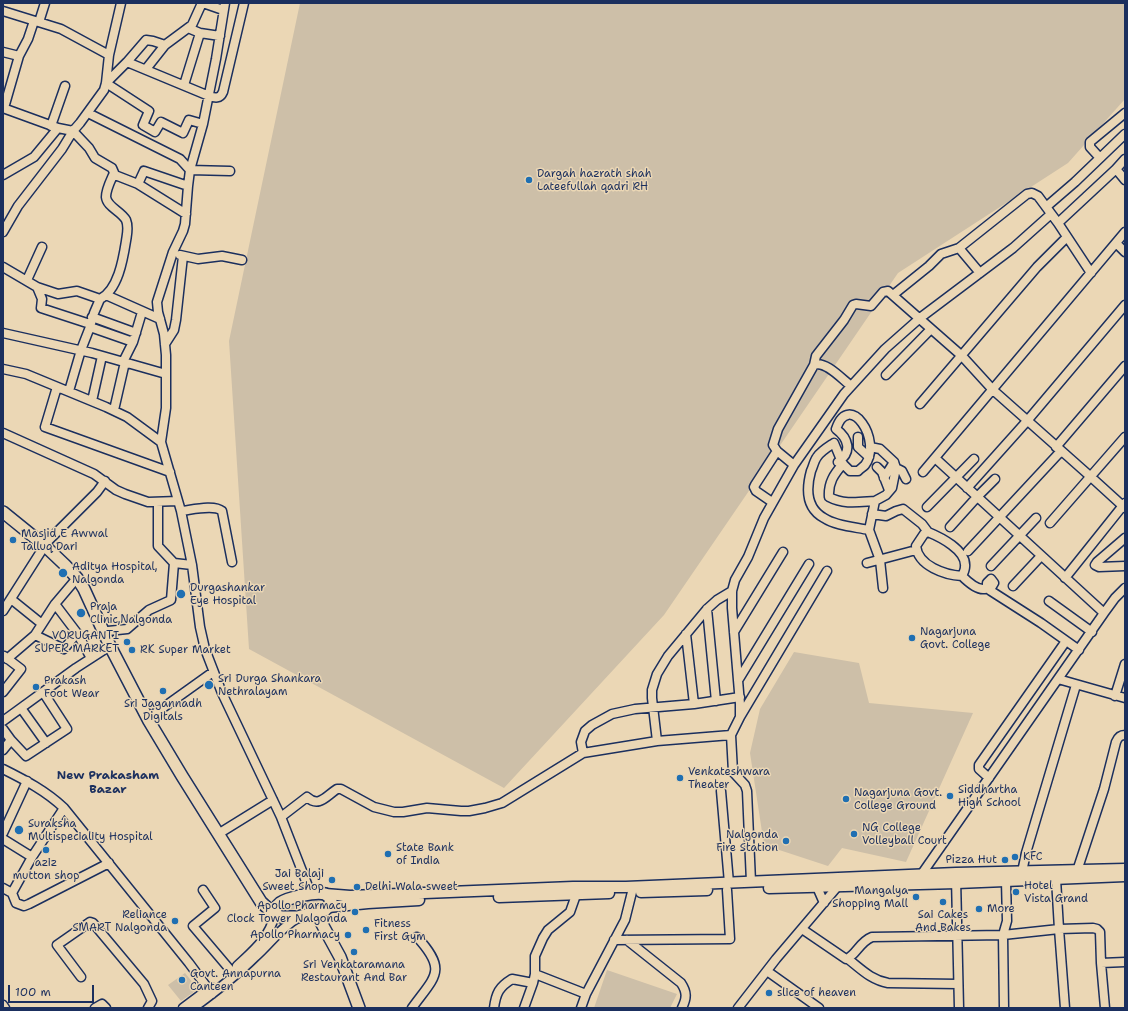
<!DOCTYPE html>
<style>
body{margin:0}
#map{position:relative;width:1128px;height:1011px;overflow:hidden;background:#ebd7b5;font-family:"Shantell Sans",sans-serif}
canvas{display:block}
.frame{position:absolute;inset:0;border:4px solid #1b2f5e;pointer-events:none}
.scale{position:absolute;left:8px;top:985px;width:86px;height:18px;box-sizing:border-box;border:2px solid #1b2f5e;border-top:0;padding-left:5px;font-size:12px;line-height:14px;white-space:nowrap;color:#1b2f5e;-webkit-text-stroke:3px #ebd7b5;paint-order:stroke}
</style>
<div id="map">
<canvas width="1128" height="1011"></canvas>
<div class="frame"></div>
<div class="scale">100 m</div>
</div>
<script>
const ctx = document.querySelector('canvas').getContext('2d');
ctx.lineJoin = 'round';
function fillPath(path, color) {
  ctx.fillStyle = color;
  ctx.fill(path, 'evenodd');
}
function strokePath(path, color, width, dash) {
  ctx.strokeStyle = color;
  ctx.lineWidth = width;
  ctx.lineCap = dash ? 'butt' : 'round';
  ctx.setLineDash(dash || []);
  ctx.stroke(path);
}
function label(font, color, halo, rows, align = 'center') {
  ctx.font = font + ' "Shantell Sans",sans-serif';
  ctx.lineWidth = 3;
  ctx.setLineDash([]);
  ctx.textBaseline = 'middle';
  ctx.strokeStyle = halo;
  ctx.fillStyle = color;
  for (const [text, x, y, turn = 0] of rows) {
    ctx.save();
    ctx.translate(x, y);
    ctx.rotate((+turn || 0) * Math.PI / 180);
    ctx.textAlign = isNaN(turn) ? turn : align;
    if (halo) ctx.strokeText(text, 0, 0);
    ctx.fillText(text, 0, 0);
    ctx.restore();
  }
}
const green = new Path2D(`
 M300 3H1125V99L1068 163 898 273 664 615 504 788 249 649 229 341Z
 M794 652 859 663 869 703 973 713 906 862 842 848 828 866 764 845 750 753 760 709Z
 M312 897 322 898 319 902 314 905 280 912 281 905Z
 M607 970 677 994 670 1008H594Z
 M185 973 198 989 181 1001 168 985Z`);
const minor = new Path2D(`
 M203 3 223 10
 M3 11 61 29 109 55
 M39 22 45 3
 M188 28 200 33 220 36
 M165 45 192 25 202 3
 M3 52 19 56 4 108
 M19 56 28 39 34 21
 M127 62 146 40 153 41 165 45 146 69
 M184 85 200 33
 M3 108 58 128 73 131 89 148 95 158 112 168 115 175 138 184 186 214
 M88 113 180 159 190 170 230 171
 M203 124 189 120 183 133 161 122 155 132 143 125 149 111 106 83 127 62 209 96C215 98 220 99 223 92L244 3
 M51 126 65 86
 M1100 158 1090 147V142L1125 113
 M1116 169 1125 159
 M3 175 34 157 58 128
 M138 184 144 171 188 186
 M1046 207 1075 182 1125 134
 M3 232 18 206 62 149 73 131 80 123 104 90 106 83 109 55 121 3
 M1116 243 1125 252
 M180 255 198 259 222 256 242 260
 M3 267 37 287 58 294 77 291 100 299C118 290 123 260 126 241 127 234 129 227 126 220 121 211 107 207 106 197 106 189 111 180 114 173
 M980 273 959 248 1027 194 1032 193 1038 196 1058 223
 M1091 273 1058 223 1116 169 1125 180
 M27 280 42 247
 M37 287 42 299 41 308 90 324
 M106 295 160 319
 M893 295 929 266 941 254 959 248
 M92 317 136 333
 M90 327 133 342
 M3 333 92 353 166 374
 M165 344 174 330 176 320 183 256
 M123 362 133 342 142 312
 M814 365 816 356 844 320 853 305 856 304 871 306 883 292 888 291 962 356 993 390 1091 477 1125 508
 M3 369 26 374 106 407 127 417 161 442 181 511 192 565 200 627 205 649 222 693 281 817 311 894
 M886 375 931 329
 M57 387 45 427 170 472
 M69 391 81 350 90 327 94 313 100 299
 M92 401 102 356
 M920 404 1037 267 1067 237
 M114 410 125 362
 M3 433 94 474 116 490 125 494 148 502 178 501
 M858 437V447L869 457
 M161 442 166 408V355L164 334 158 312 157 302 173 252 183 231 185 224 188 186 190 170 203 124 216 59 225 3
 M870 447 880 449 894 462 896 468 892 488 886 495 875 501
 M1056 447 1125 366
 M777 451 773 445 778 429 814 365C825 360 842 379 851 386
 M935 458 1104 613 1115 598 1125 588
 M841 460 834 443C828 447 821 451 817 457 814 461 813 467 811 471 806 489 806 508 824 518 836 526 855 527 869 530L880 560 883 588
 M843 464 838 462C853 452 848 438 836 429 849 390 883 440 865 465 863 467 860 469 858 471H850L843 464C834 474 828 483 829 497 844 505 859 502 875 501L869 530
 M877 467 882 472 889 490
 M896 468 902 471 906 479
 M923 472 1125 232
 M884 478 894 462
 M967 488 1027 421 1125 305
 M158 502V546L174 563
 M772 502 756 491 754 487 755 485 777 451 794 465
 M927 507 974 459
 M181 511C191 510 214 504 222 511L232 562
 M872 514 886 516 896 511 903 509 922 524 928 532
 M1050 523 1125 437
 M950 527 977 497 995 479
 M928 532C940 537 967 550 965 567 965 570 963 574 962 576 945 575 918 566 916 546L924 534Z
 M1125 538 1097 562 1095 565 1099 567 1125 566
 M968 551 1061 451
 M867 563 916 550
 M991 566 1036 518
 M962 576C967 581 976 589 983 589 986 589 988 588 991 588L994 583 991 579 987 583V588L991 591 1041 623 1079 650
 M1065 578 1125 503
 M1013 586 1041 556
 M11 599 42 624
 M1049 601 1092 632
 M55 604 77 578
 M707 609 716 701
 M3 611 47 542 97 492 105 481
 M108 631 127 629 149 610 171 600 174 563 192 565
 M734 632 783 552
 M77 633 91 658
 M686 634 694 704
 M7 659 35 635 55 604 77 633 64 649 35 635
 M739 679 809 564
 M1058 679 1125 698
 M3 692 21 669 4 656
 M1115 696 1125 664
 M21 708 46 743
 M150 717 213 672
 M740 717 827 571
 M3 721 76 668 110 646
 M3 729 11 740
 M731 735 733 772 745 785 747 791 751 882
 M657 741 652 698V690L657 674 668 656 707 609 717 600 732 591
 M3 750 11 740 26 756 67 729 43 692
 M583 753 581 742 585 731 592 725 612 714 635 709 694 704 740 697
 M3 769C25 780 46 791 64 808L189 963 212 994
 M989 778 979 769V765L1066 641
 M721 791 729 883
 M281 817 307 797C319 808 326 796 337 789H341L374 807 394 812H403L427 808 461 811H469L485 808 502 803 583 753 657 741 731 735 740 717V704L732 608V591L735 580 748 557 764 518 794 465 844 394 885 349 920 318 1013 248 1051 214
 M223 831 273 800
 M3 833 27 781
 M3 839 32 857
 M1077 871 1104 789 1116 742C1118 737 1120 735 1125 735
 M1022 872 1026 853 1076 685
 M921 875 1104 613
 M956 878 959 1008
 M1056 879 1059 929 1065 1008
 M817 887 824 903
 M3 888 12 893 32 857 64 808
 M203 890 215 908 193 926 232 972
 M12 893 16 903 24 906 29 904 109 863
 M802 929 846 959C856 956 859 942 872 937L1003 935 1059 929 1093 928 1097 929 1100 932 1101 963 1125 962
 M614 940 730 939 727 890
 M627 940 681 983C687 992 687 998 682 1008
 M848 959C861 969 871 980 888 983L958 984
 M1101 963 1105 1008
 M237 966C255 949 268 939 275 915
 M767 971 819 1008
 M535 974V956L543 938 548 930 570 912 576 895
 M81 977 57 945 90 922 93 923 144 984 152 1001 148 1008
 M586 994 625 920 632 892
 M3 1005 5 1008
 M95 1008 102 1004 106 1008
 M183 1008 211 987
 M193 1008C215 992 236 976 255 957 270 944 281 927 298 918
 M412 1008C435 976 448 971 417 937
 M494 1008C496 993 499 987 512 979L533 983
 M524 1008 533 983 535 974 586 994 581 1008
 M738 1008 776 959 838 886
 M1004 1008 1003 935 1007 921 1006 881`);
const major = new Path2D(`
 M769 888 957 883 1125 876
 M641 892 707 890
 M325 894 350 896 573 887H626L956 873 1125 869
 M499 897 609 893
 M328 907 368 903 419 900`);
const highway = new Path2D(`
 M3 512 45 546 65 565 77 578 84 589 110 646 149 721 182 776 261 902 275 915 282 917H297L325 910 328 907 331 901C330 898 328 896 325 894 316 891 287 898 280 903 276 906 275 910 275 915
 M316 913 340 957 359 1008`);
const markers = [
 [529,180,4,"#1f6fb2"],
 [13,540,4,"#1f6fb2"],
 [63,573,5,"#1f6fb2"],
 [181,594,5,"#1f6fb2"],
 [81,613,5,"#1f6fb2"],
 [912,638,4,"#1f6fb2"],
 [127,642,4,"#1f6fb2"],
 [132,650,4,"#1f6fb2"],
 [209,685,5,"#1f6fb2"],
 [36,687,4,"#1f6fb2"],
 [163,691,4,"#1f6fb2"],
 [680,778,4,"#1f6fb2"],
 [950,796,4,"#1f6fb2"],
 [846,799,4,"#1f6fb2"],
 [19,830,5,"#1f6fb2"],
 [854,834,4,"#1f6fb2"],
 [786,841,4,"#1f6fb2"],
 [46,850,4,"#1f6fb2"],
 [388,854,4,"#1f6fb2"],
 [1015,857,4,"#1f6fb2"],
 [1005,860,4,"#1f6fb2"],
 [332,880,4,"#1f6fb2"],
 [357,887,4,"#1f6fb2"],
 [1016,892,4,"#1f6fb2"],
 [916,897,4,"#1f6fb2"],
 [943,902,4,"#1f6fb2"],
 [979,909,4,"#1f6fb2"],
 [355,912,4,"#1f6fb2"],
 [175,921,4,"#1f6fb2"],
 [366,930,4,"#1f6fb2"],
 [348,935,4,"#1f6fb2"],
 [354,952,4,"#1f6fb2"],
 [182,980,4,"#1f6fb2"],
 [769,993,4,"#1f6fb2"]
];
const poiNames = [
 ["Dargah hazrath shah",537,174],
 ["Lateefullah qadri RH",537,187],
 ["Masjid E Awwal",21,534],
 ["Talluq Dari",21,547],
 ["Aditya Hospital,",72,567],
 ["Nalgonda",72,580],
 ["Durgashankar",190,588],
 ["Eye Hospital",190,601],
 ["Praja",90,607],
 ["Clinic,Nalgonda",90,620],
 ["Nagarjuna",920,632],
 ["Govt. College",920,645],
 ["VORUGANTI",119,636,"right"],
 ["SUPER MARKET",119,649,"right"],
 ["RK Super Market",140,650],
 ["Sri Durga Shankara",218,679],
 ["Nethralayam",218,692],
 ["Prakash",44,681],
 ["Foot Wear",44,694],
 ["Sri Jagannadh",163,704,"center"],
 ["Digitals",163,717,"center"],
 ["Venkateshwara",688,772],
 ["Theater",688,785],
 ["Siddhartha",958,790],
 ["High School",958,803],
 ["Nagarjuna Govt.",854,793],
 ["College Ground",854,806],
 ["Suraksha",28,824],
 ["Multispeciality Hospital",28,837],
 ["NG College",862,828],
 ["Volleyball Court",862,841],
 ["Nalgonda",778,835,"right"],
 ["Fire Station",778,848,"right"],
 ["State Bank",396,848],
 ["of India",396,861],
 ["KFC",1023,857],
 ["Pizza Hut",997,860,"right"],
 ["aziz",46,863,"center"],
 ["mutton shop",46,876,"center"],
 ["Jai Balaji",324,874,"right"],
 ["Sweet Shop",324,887,"right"],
 ["Hotel",1024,886],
 ["Vista Grand",1024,899],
 ["Delhi Wala sweet",365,887],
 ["Mangalya",908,891,"right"],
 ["Shopping Mall",908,904,"right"],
 ["Apollo Pharmacy",347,906,"right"],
 ["Clock Tower Nalgonda",347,919,"right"],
 ["More",987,909],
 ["Reliance",167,915,"right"],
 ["SMART Nalgonda",167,928,"right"],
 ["Sai Cakes",943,915,"center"],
 ["And Bakes",943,928,"center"],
 ["Fitness",374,924],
 ["First Gym",374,937],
 ["Apollo Pharmacy",340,935,"right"],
 ["Sri Venkataramana",354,965,"center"],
 ["Restaurant And Bar",354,978,"center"],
 ["Govt. Annapurna",190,974],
 ["Canteen",190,987],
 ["slice of heaven",777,993]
];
const neighbourhoodNames = [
 ["New Prakasham",108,776],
 ["Bazar",108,790]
];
fillPath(green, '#cdbfa8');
strokePath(minor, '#1b2f5e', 11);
strokePath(major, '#1b2f5e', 13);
strokePath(highway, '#1b2f5e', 14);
strokePath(minor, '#ebd7b5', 8);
strokePath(major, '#ebd7b5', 10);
strokePath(highway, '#ebd7b5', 11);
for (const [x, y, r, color] of markers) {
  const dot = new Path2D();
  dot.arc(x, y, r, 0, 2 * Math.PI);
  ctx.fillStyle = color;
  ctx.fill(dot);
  strokePath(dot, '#ebd7b5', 1.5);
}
label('11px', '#1b2f5e', '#ebd7b5', poiNames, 'left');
label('bold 12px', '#1b2f5e', '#ebd7b5', neighbourhoodNames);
</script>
